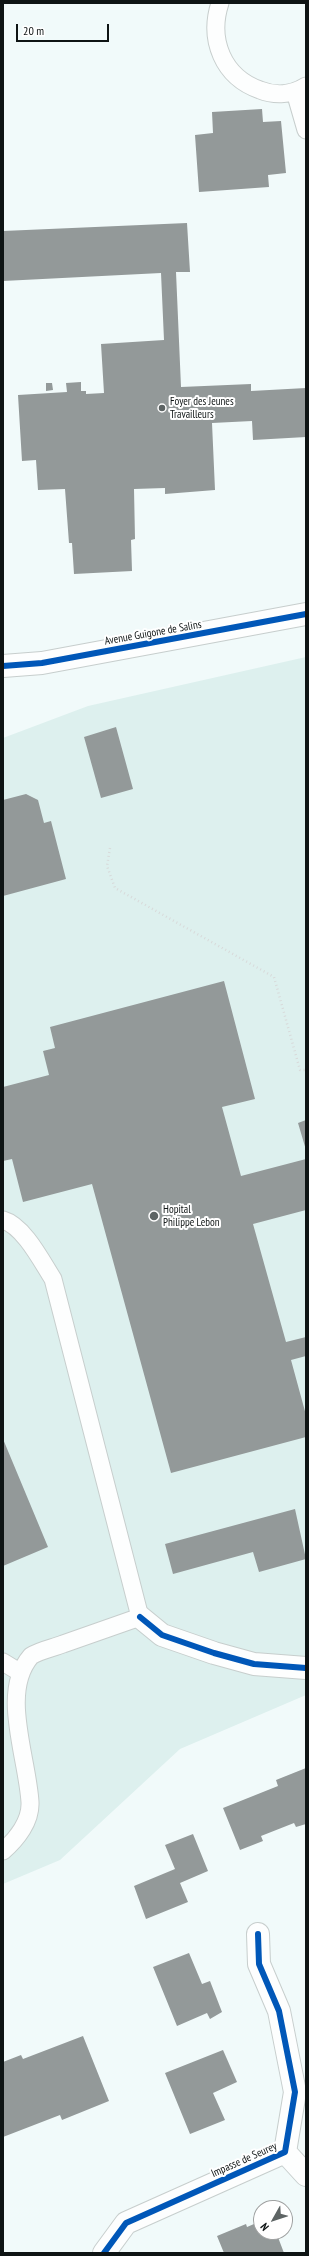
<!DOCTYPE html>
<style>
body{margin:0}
#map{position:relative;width:309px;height:2256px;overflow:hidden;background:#f1fafa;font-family:"PT Sans Narrow",sans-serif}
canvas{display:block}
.frame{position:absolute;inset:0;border:4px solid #0e1414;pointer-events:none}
.north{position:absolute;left:253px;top:2200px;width:40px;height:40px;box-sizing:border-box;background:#fff;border:1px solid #9fa1a1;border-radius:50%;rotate:231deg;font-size:11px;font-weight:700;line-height:16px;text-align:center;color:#0e1414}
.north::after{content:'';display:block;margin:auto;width:14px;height:18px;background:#5d6464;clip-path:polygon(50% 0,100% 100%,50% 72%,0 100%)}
.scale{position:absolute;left:16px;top:24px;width:93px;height:18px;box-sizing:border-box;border:2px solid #0e1414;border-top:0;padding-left:5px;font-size:12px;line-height:14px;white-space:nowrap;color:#0e1414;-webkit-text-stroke:3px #fff;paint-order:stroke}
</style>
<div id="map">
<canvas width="309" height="2256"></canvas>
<div class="frame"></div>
<div class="north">N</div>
<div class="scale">20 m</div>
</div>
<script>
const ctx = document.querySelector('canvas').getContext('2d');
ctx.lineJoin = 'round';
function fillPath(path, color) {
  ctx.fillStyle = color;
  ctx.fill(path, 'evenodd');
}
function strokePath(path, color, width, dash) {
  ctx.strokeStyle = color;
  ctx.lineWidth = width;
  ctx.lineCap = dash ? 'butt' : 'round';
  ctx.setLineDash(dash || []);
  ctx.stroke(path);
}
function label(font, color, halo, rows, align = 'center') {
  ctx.font = font + ' "PT Sans Narrow",sans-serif';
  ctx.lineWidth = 4;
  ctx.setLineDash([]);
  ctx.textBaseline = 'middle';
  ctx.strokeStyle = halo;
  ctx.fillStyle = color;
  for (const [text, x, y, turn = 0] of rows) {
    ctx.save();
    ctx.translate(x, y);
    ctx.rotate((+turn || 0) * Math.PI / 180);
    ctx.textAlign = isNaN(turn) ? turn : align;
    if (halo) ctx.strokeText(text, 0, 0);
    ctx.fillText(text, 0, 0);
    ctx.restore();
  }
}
const built = new Path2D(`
 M306 657V1695L180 1749 60 1860 3 1884V738L88 706Z`);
const building = new Path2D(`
 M262 109 263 122 281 121 286 173 268 175 269 187 199 192 195 135 213 133 212 112Z
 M187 223 190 272H176L181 387 251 384V391L306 388V437L253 440 252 421 212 423 215 490 165 494V488L134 489 135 539 131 540 132 571 74 574 72 543H69L65 489 38 490 36 460 22 461 18 395 67 392 66 383 81 382V391H86V394L104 393 101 344 164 340 161 273 3 281V231Z
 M46 383H52L53 390 46 391Z
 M116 727 133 789 101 798 84 737Z
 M26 794 38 800 44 823 51 821 66 879 3 896V800Z
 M224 981 255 1099 222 1107 241 1176 306 1159V1210L253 1224 286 1342 306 1337V1356L291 1360 306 1415V1437L171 1473 92 1184 23 1202 12 1159 3 1161V1087L49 1075 43 1051 55 1048 50 1027Z
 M306 1120V1150L298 1123Z
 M3 1439 48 1547 3 1566Z
 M295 1509 306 1559 259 1572 253 1552 173 1574 165 1544Z
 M306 1768V1824L296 1827 294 1823 261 1836 263 1841 240 1850 223 1808 278 1786 276 1780Z
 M193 1834 208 1871 180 1883 188 1902 146 1919 134 1886 175 1869 165 1845Z
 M189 1953 202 1984 210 1981 222 2012 210 2019 207 2013 177 2026 153 1967Z
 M83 2036 109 2101 62 2120 60 2115 3 2137V2062L21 2055 23 2059Z
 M223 2050 237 2082 213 2093 225 2120 190 2134 165 2073Z
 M261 2221V2232H276L284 2253H224L217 2236 246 2224 247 2227Z`);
const path = new Path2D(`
 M110 848 107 866 115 888 274 977 300 1070H306`);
const service = new Path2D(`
 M220 3C208 40 223 77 260 90 275 96 292 95 306 86
 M295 92 306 130
 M3 1220C24 1226 42 1262 53 1279L140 1617C114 1626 89 1635 63 1644 53 1648 40 1650 31 1656 0 1692 27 1755 30 1802 31 1821 17 1839 3 1851
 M3 1662 16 1670`);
const minor = new Path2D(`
 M3 666 42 663 306 614
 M140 1617 162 1635 214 1653 254 1664 306 1668
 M285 2152 306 2175
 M104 2253 126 2223 285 2152 295 2092 279 2011 259 1964 258 1934`);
const cycleway = new Path2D(`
 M3 666 42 663 306 614
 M140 1617 162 1635 214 1653 254 1664 306 1668
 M104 2253 126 2223 285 2152 295 2092 279 2011 259 1964 258 1934`);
const markers = [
 [162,408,4,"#5d6464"],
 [154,1216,5,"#5d6464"]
];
const poiNames = [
 ["Foyer des Jeunes",170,402],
 ["Travailleurs",170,415],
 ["Hopital",163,1210],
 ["Philippe Lebon",163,1223]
];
const streetNames = [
 ["Avenue Guigone de Salins",153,633,-10],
 ["Impasse de Seurey",244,2160,-24]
];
fillPath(built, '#ddf0ee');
fillPath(building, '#939999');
strokePath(service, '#c7cecd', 19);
strokePath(minor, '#c7cecd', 24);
strokePath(path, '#d8dada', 2.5, [1, 3]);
strokePath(service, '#fdfefe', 17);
strokePath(minor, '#fdfefe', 22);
strokePath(cycleway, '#0057b8', 6);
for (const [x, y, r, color] of markers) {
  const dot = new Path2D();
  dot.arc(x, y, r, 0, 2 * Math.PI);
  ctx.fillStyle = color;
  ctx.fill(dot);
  strokePath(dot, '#fff', 1.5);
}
label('11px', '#0e1414', '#fff', poiNames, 'left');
label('11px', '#0e1414', '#fff', streetNames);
</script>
